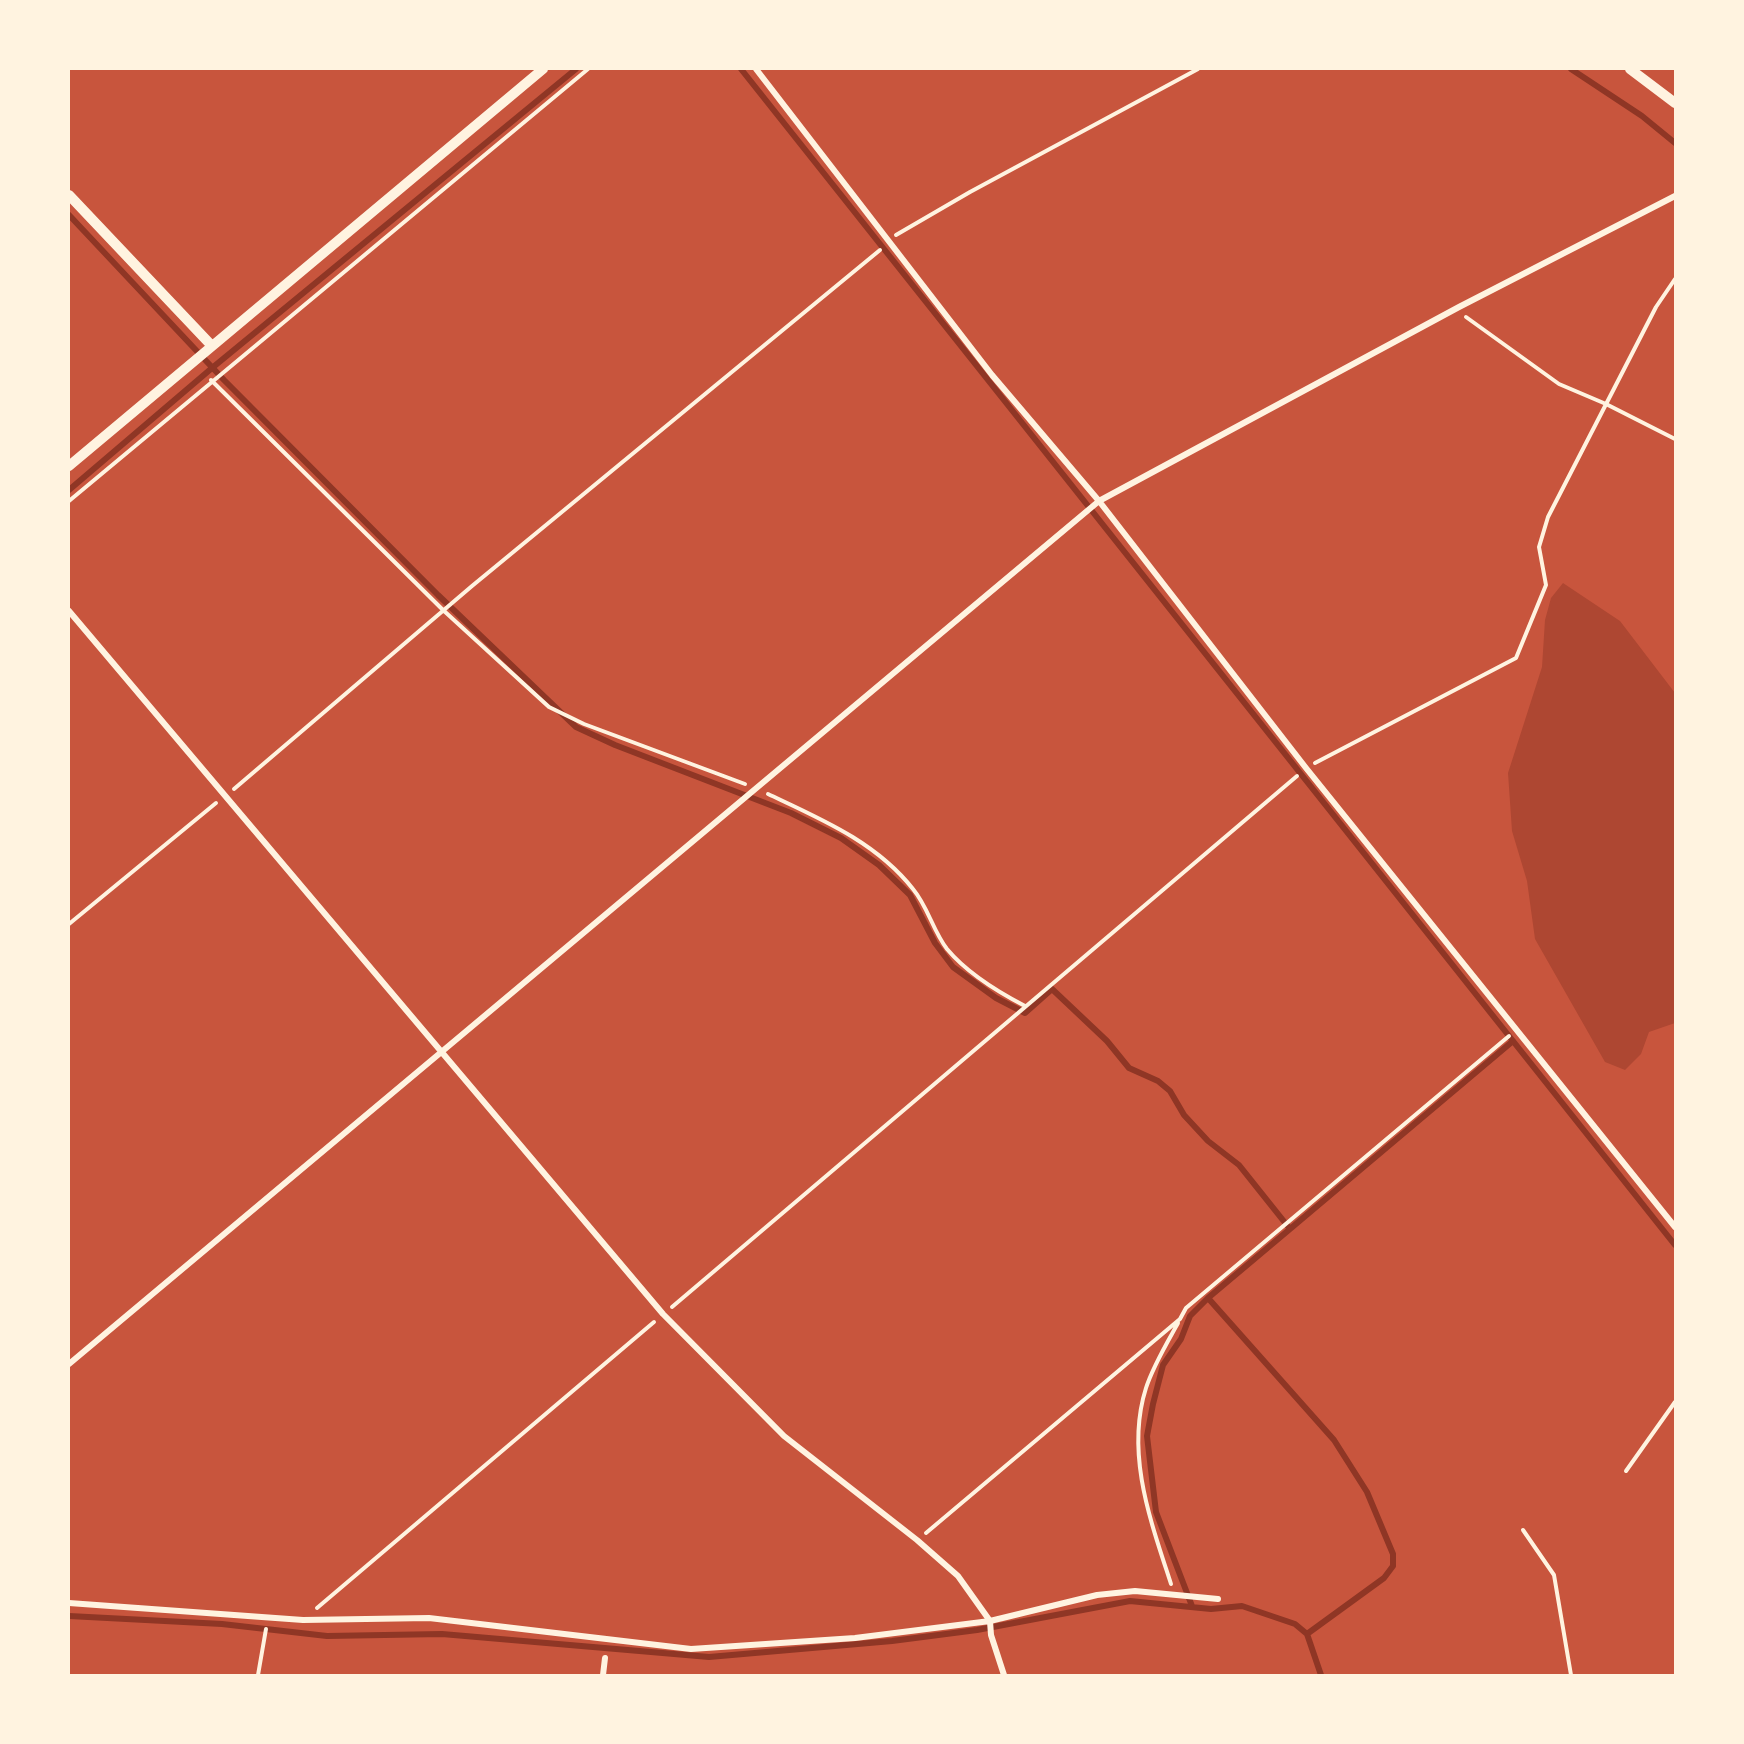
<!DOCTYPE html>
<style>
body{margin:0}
#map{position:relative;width:1744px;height:1744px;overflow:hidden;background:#c8553d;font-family:"Public Sans",sans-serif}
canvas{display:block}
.frame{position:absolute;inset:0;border:70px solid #fff3e0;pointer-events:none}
</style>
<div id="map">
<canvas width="1744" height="1744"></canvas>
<div class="frame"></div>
</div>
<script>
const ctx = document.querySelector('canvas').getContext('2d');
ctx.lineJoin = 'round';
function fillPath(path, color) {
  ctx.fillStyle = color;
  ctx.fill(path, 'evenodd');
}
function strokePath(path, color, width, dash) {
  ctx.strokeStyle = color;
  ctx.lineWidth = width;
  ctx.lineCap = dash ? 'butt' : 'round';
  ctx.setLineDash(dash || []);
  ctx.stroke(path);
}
const green = new Path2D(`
 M1563 583 1620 621 1675 693V1023L1649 1032 1641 1054 1625 1070 1605 1062 1535 939 1527 881 1512 831 1508 773 1542 667 1545 620 1551 598Z`);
const stream = new Path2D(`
 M741 69 1675 1245
 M1571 69 1642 116 1675 143
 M69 215 224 380 438 595 576 727 615 745 791 813 841 838 879 865 910 895 935 943 953 967 996 998 1025 1013 1052 989 1107 1041 1129 1068 1158 1081 1170 1091 1184 1115 1208 1141 1239 1165 1290 1229 1208 1298 1190 1316 1181 1339 1163 1365 1153 1404 1147 1436 1156 1512 1192 1606
 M69 490 212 368 576 69
 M1290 1229 1513 1041
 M1208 1298 1334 1440 1367 1492 1393 1554V1566L1384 1578 1307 1634
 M69 1616 222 1624 327 1636 442 1634 709 1657 892 1641 977 1630 1130 1601 1211 1609 1242 1606 1295 1624 1307 1634 1321 1675`);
const path = new Path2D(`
 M896 235 970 192 1198 69
 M1466 317 1559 384 1606 404 1675 439
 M211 380 443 610 549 707 584 724 745 784
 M69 501 588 69
 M1315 763 1516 658 1546 585 1539 547 1548 517 1656 307 1675 279
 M234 789 472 586 880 250
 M768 794C821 819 876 842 913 889 928 907 933 931 947 949 967 973 998 992 1025 1006
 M69 924 216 803
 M672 1307 1297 776
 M1626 1471 1675 1402
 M1523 1530 1554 1575 1571 1675
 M926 1533 1180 1319 1186 1308 1509 1036
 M1171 1584C1151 1522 1125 1454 1146 1388 1153 1366 1167 1343 1178 1323
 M317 1608 654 1322
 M258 1675 266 1629`);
const minor = new Path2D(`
 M756 69 992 375 1099 501 1306 768 1675 1227
 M69 611 663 1314 784 1436 917 1540 958 1576 990 1621 991 1635 1004 1675
 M69 1364 1099 501 1459 307 1675 196
 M69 1603 303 1620 429 1618 691 1649 855 1638 990 1621 1097 1595 1135 1591 1218 1599
 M603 1675 605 1658`);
const tertiary = new Path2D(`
 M1630 69 1675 103
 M69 195 212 346
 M69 466 543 69`);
fillPath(green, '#ae4732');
strokePath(stream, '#8f3625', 6);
strokePath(path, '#fff3e0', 4);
strokePath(minor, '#fff3e0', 6);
strokePath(tertiary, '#fff3e0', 10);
</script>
